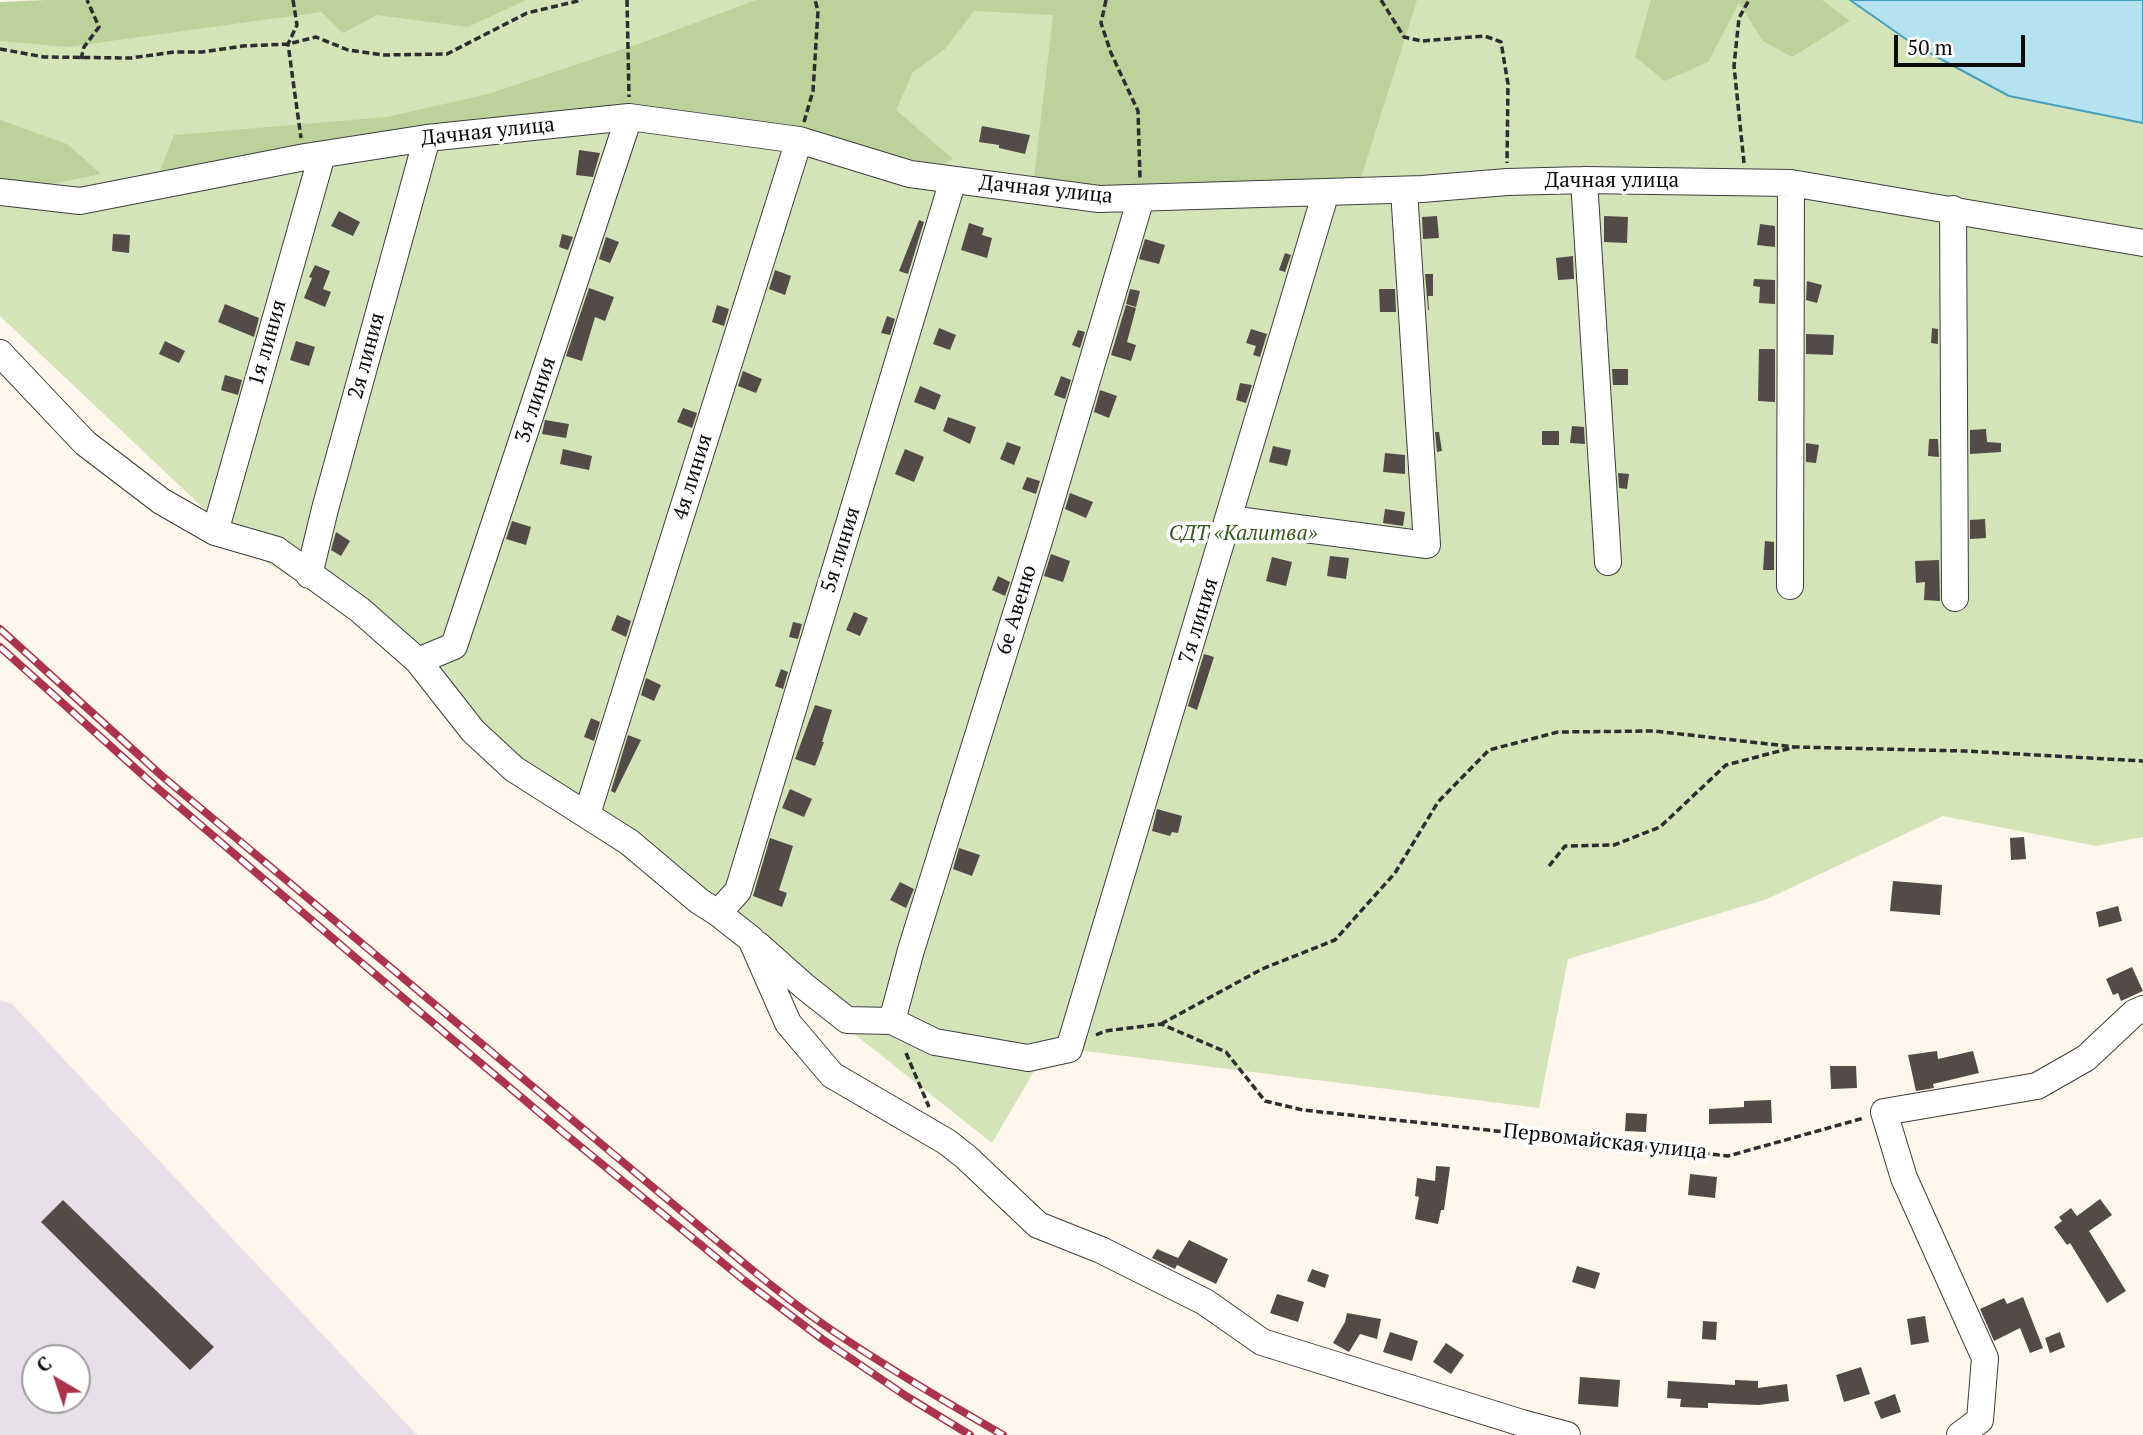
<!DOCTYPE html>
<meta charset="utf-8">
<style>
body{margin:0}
#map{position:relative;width:2143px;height:1435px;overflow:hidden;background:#fdf6eb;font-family:"PT Serif",serif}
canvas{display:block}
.north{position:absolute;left:21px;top:1344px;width:70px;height:70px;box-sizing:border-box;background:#fff;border:2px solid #9d9d9d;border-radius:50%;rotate:321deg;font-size:19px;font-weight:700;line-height:28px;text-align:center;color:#0b0b0b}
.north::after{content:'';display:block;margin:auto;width:24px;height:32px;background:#ab334b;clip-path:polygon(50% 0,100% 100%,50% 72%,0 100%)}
.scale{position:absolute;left:1894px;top:35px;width:131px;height:32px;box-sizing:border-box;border:4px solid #0b0b0b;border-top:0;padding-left:9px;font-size:21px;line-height:24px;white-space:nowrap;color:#0b0b0b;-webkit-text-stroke:5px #fff;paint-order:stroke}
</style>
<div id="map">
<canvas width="2143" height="1435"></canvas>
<div class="north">С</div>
<div class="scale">50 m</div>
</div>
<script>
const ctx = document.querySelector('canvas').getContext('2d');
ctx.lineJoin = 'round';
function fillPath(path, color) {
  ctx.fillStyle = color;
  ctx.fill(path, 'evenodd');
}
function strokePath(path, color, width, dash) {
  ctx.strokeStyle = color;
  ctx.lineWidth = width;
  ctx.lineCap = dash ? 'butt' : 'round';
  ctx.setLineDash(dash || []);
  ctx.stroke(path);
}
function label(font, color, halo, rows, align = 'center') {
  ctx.font = font + ' "PT Serif",serif';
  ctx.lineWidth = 7;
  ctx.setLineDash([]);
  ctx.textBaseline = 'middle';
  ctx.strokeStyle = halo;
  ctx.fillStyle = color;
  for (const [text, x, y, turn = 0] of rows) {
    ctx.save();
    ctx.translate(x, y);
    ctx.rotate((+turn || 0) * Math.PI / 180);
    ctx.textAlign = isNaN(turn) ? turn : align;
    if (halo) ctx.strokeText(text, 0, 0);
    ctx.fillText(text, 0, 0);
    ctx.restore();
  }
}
const industrial = new Path2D(`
 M0 1000 12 1004 417 1435H0ZM35 1358H77V1400H35Z`);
const green = new Path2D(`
 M225 0H1849L2143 106V837L2096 846 1943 816 1767 899 1568 959 1539 1108 1069 1049 1037 1066 992 1143 738 942 489 756 402 646 251 553 0 316V9Z`);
const forest = new Path2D(`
 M46 0H526L468 27 377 15 343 33 321 12 67 47 0 41V2Z
 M756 0H1417L1360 181 1096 188 1034 178 1053 15 974 11 945 49 913 72 896 110 953 159 938 166 777 124 606 106 159 173 174 135 387 117 488 94 644 42Z
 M1651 0H1822L1850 21 1792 57 1763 41 1739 3 1708 62 1665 81 1635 57Z
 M0 120 67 144 101 174 51 184 0 179Z`);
const water = new Path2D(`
 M1850 0H2143V123L2009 96 1913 44Z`);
const building = new Path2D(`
 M982 126 1030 135 1025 154 999 148V145L979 142Z
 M579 150 600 153 593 177 576 175Z
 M339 211 360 222 353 236 331 226Z
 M1437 216 1439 238 1423 239 1422 217Z
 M1604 216 1628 217 1627 243 1604 242Z
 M919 220 924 222 908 274 899 271Z
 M969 223 984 228 982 235 992 238 987 258 961 250Z
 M1760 224 1775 226V247L1757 245Z
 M113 234 130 235 129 253 112 251Z
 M562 234 573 237 568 250 559 247Z
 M606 237 619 242 610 263 599 259Z
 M1145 239 1165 245 1159 264 1139 259Z
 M1285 253 1291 255 1285 272 1279 270Z
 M1573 256 1574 279 1558 280 1556 258Z
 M315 265 330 271 323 289 331 292 325 307 304 298 312 278 309 277Z
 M775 270 791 276 785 295 769 289Z
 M1425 274H1433V296H1428L1429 310H1428Z
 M1754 279 1775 280V304L1759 303 1760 287 1753 286Z
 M1807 281 1822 285 1817 303 1806 300Z
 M589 288 614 297 605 321 595 317 582 361 566 356Z
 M1130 289 1140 291 1136 307 1126 304Z
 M1379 289H1395L1396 312H1380Z
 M225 304 259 318 254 337 218 322Z
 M717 305 729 309 724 326 712 322Z
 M1126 305 1136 308 1127 342 1136 345 1131 361 1111 355Z
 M887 316 895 319 890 335 881 333Z
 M939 328 956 335 950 350 933 344Z
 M1932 328 1938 329V344L1931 343Z
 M1251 329 1267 334 1260 357 1253 355 1256 346 1246 343Z
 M1078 330 1085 332 1080 348 1072 345Z
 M1806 334 1834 335 1833 355 1806 354Z
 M165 341 185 351 179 363 159 354Z
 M296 341 315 347 309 366 290 360Z
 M1759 349H1775V402L1758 401Z
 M1612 369H1628V385H1613Z
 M743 371 762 379 756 393 738 386Z
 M225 375 242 380 238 395 221 390Z
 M1061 376 1071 380 1065 399 1054 395Z
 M1240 383 1252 385 1246 403 1236 400Z
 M920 386 941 395 935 410 914 402Z
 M1100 390 1117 396 1109 418 1094 412Z
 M683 408 697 413 692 428 677 422Z
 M948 417 976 427 970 444 943 431Z
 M545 420 569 424 566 438 542 434Z
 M1572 426 1584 427 1585 444 1570 443Z
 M1986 429 1987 442 2001 443V452L1970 454V430Z
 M1542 431H1559V445H1542Z
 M1435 432H1439L1442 451 1437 452Z
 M1929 439H1938L1939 457 1928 456Z
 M1007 442 1021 447 1014 465 1000 459Z
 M1806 443 1819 445 1816 463 1806 462Z
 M1273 446 1291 450 1287 466 1269 462Z
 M563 449 592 456 589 470 560 464Z
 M905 449 924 457 914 482 895 474Z
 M1385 453 1405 455V474L1383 472Z
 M1618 473 1629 474 1627 489 1619 488Z
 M1027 477 1040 481 1036 494 1022 489Z
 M1070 493 1093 502 1086 518 1065 509Z
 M1385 509 1405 512 1403 526 1383 523Z
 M1985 519 1986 538 1970 539V520Z
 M512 521 531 527 526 545 506 539Z
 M336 532 350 541 341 556 331 550Z
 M1765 541 1774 542V570H1763Z
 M1051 554 1070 561 1063 582 1044 576Z
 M1330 556 1349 558 1346 579 1327 576Z
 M1272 557 1292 562 1286 586 1266 581Z
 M1939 560 1940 601 1924 600 1925 582 1916 583 1915 561Z
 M998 576 1010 582 1005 596 992 590Z
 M854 612 868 618 860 636 846 630Z
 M617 615 631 621 626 637 611 630Z
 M793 622 802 624 798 639 789 637Z
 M1204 654 1214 657 1197 710 1188 706Z
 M781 669 788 672 783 689 775 686Z
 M646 678 661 685 654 701 641 695Z
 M815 705 832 710 822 742H824L815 766 795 759Z
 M591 718 600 722 594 741 584 737Z
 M628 735 641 740 615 793 611 791Z
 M790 789 812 799 804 817 782 808Z
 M1157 809 1182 816 1178 833 1172 832 1170 836 1152 831Z
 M2024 837 2026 859 2011 860 2010 838Z
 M770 838 793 846 779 890 787 893 782 907 753 896Z
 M959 848 980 855 972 876 953 869Z
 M1893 881 1942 885 1940 915 1890 911Z
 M900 882 914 889 906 908 890 900Z
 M2118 906 2122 921 2099 927 2096 912Z
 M2132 967 2143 991 2121 1001 2118 993 2113 995 2106 979Z
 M1937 1051 1938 1059 1973 1051 1979 1073 1933 1084 1934 1088 1916 1091 1908 1055Z
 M1830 1066H1856L1857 1088 1831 1089Z
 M1771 1100 1772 1123 1709 1124V1109L1744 1107V1101Z
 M1626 1113 1647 1114 1646 1132 1625 1131Z
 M1436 1166 1450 1167 1444 1210H1441L1438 1224 1415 1219 1419 1197 1415 1196 1417 1178 1435 1181Z
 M1690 1174 1717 1177 1715 1198 1688 1195Z
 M2100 1199 2112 1215 2089 1231 2126 1291 2107 1303 2070 1243 2067 1245 2054 1227 2062 1221 2059 1217 2071 1208 2077 1216Z
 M63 1200 214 1347 190 1370 41 1222Z
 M1189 1240 1228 1259 1216 1284 1177 1265 1175 1269 1152 1258 1157 1249 1178 1258Z
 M1577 1266 1600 1273 1595 1289 1572 1282Z
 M1312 1269 1329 1275 1325 1288 1307 1281Z
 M1277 1294 1304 1302 1298 1322 1270 1313Z
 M2023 1297 2043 1348 2030 1353 2020 1328 1994 1341 1980 1309 2004 1298 2007 1304Z
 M1347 1313 1381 1319 1377 1339 1360 1334 1349 1352 1333 1343 1345 1322Z
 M1925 1316 1929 1342 1911 1345 1907 1319Z
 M1703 1321 1717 1322 1716 1340 1702 1339Z
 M1390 1332 1418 1341 1412 1361 1383 1352Z
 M2060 1332 2065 1347 2050 1353 2045 1338Z
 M1446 1343 1464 1355 1451 1374 1433 1362Z
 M1861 1367 1870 1394 1844 1402 1836 1375Z
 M1580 1377 1620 1380 1618 1407 1578 1404Z
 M1735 1380 1758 1381V1388L1787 1384 1789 1401 1759 1405 1708 1403V1408L1680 1407 1681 1399 1667 1398 1668 1381 1735 1385Z
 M1895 1394 1901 1412 1881 1419 1874 1402Z`);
const path = new Path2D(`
 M293 0 297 25 288 44 301 138
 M627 0 629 97
 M1106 0 1101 23 1111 53 1138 111 1140 178
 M1381 0 1404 37 1422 41 1485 36 1501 42 1508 84 1507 163
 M0 49 44 57 131 58 174 52H202L243 46 288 44 316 37 348 50 383 55 447 54 527 13 582 0
 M81 59 84 47 99 27 87 0
 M804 122 813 91 818 11 815 0
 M1744 163 1734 66 1739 18 1749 0
 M1549 866 1565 846 1614 845 1660 827 1726 765 1795 747 1965 751 2143 761
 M1161 1024 1262 969 1335 940 1395 873 1438 802 1489 750 1558 732 1654 731 1795 747
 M1096 1035 1105 1031 1161 1024 1226 1052 1265 1101 1303 1110 1728 1156 1864 1118
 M906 1053 929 1107`);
const minor = new Path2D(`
 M1584 180 1608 562
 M0 192 80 201 305 157 427 138 629 117 799 140 910 174 1099 199 1422 189 1507 182 1584 180 1791 183 2143 243
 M1953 209 1955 598
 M0 353 85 443 161 501 215 532 277 550 360 610 418 661 473 731 514 769 629 842 699 901 718 913 751 939 788 1023 832 1075 947 1142 966 1157 1038 1225 1101 1250 1205 1302 1262 1342 1522 1423 1567 1435
 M1229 519 1427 545 1404 190
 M215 532 322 155
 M309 575 325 509 427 138
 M1790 586 1791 183
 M418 661 454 646 629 117
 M587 814 799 140
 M718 913 738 891 953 180
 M758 945 804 986 847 1020 892 1021 935 1042 1028 1058 1069 1049 1326 192
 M892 1021 911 950 1042 531 1141 198
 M1960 1435 1980 1420 1985 1358 1904 1178 1884 1112 2037 1086 2086 1058 2134 1013 2143 1009`);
const rail = new Path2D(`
 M0 629 162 776 704 1230C745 1264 786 1299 830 1329 886 1367 944 1401 1003 1435
 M0 647 155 786 357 959 559 1129 745 1281 822 1339 906 1396 970 1435`);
const streetNames = [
 ["Дачная улица",488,132,-6],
 ["Дачная улица",1612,181],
 ["Дачная улица",1046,190,6],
 ["1я линия",268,343,-74],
 ["2я линия",367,356,-75],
 ["3я линия",536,400,-72],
 ["4я линия",693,477,-73],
 ["5я линия",841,550,-73],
 ["6е Авеню",1017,610,-73],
 ["7я линия",1199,621,-73],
 ["Первомайская улица",1605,1142,6]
];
const parkNames = [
 ["СДТ «Калитва»",1243,534]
];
fillPath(industrial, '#e7e0e9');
fillPath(green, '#d5e3b9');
fillPath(forest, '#bcd29a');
fillPath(water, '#b5e2ef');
strokePath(water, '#44a0be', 2);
fillPath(building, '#524b48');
strokePath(minor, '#3e3e3e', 28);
strokePath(path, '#2d2d2d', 3.5, [7, 3.5]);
strokePath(minor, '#fff', 26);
strokePath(rail, '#ab334b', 8);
strokePath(rail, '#fff', 5, [16]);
label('21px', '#0b0b0b', '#fff', streetNames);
label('italic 21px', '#375b23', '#fff', parkNames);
</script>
